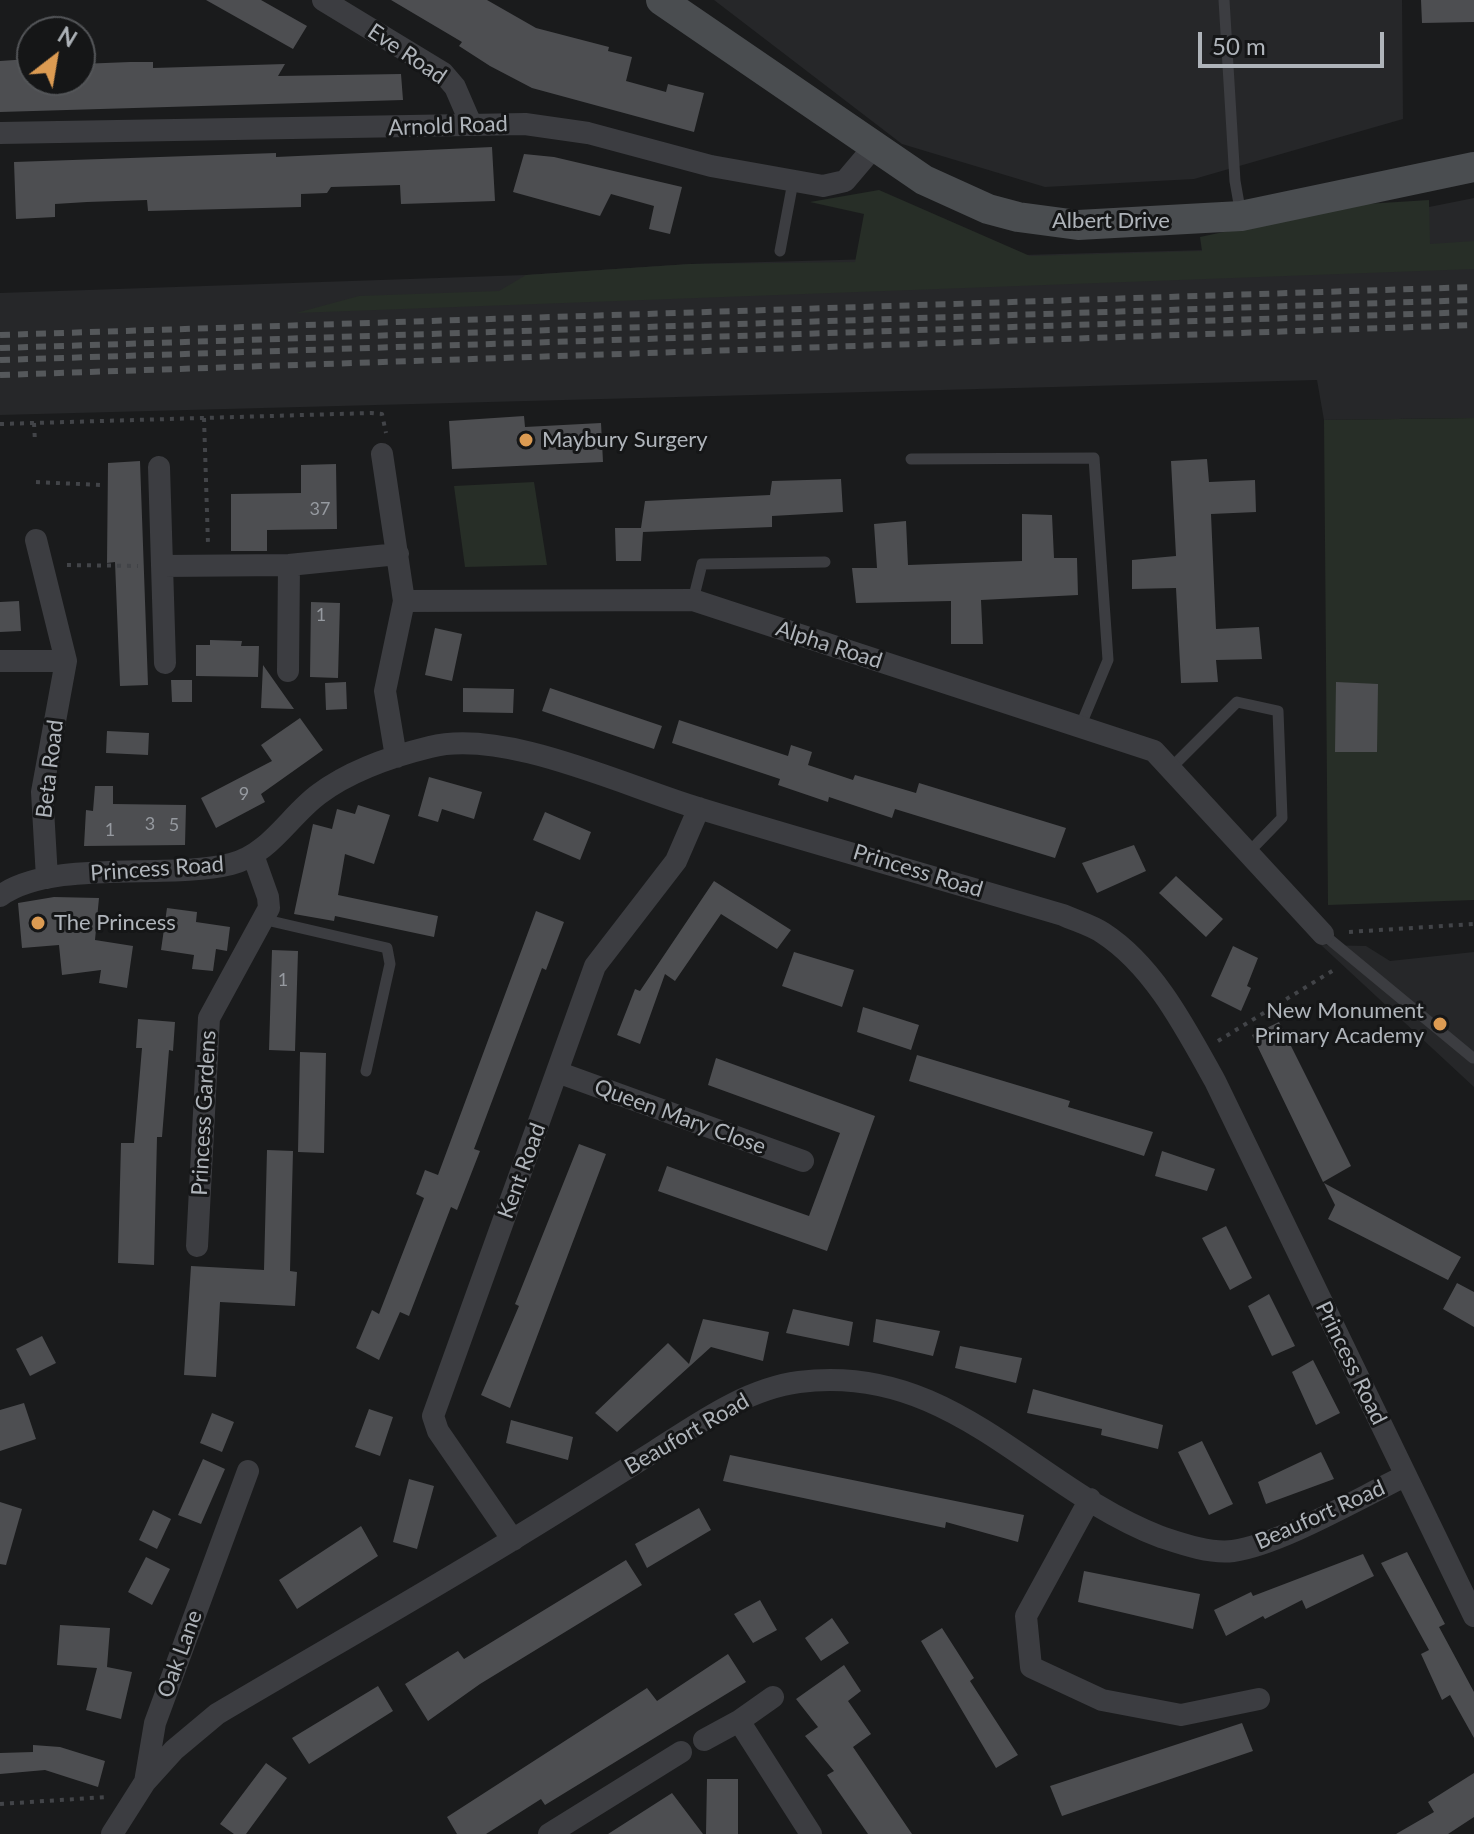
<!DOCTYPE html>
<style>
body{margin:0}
#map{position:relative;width:1474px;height:1834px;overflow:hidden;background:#1a1b1c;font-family:Lato,sans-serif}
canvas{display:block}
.north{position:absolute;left:16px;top:16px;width:80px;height:80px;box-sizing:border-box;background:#151617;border:2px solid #535558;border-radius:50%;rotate:31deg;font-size:22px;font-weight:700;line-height:32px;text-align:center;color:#afb4ba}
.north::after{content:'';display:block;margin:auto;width:28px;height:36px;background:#dc9b52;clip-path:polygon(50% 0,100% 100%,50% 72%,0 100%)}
.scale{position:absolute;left:1198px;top:32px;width:186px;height:36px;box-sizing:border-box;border:4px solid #afb4ba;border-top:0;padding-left:10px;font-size:24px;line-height:28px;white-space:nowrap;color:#afb4ba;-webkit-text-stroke:6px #151617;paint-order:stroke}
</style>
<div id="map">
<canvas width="1474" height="1834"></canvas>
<div class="north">N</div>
<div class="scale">50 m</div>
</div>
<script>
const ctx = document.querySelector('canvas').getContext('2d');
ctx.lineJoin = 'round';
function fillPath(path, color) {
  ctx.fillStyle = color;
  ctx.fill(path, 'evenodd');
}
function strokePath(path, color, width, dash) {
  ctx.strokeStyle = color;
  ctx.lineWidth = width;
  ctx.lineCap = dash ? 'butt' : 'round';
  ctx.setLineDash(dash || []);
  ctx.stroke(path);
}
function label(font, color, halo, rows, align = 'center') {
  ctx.font = font + ' Lato,sans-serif';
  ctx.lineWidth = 6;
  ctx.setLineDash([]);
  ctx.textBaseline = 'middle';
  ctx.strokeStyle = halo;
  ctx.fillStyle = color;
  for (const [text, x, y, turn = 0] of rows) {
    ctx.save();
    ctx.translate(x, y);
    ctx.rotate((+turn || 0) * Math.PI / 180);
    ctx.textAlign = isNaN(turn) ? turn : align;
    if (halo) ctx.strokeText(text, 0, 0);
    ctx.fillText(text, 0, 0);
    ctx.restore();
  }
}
const built = new Path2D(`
 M714 0H1402L1403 119 1194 179 1045 187 902 144Z
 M1474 198V418L1324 420 1317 380 0 415V293L526 275 690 264 1429 244V207Z
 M1321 945 1366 946 1390 961 1474 952V1087Z`);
const green = new Path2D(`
 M879 190 1030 256 1202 251 1200 237 1350 205 1429 200 1430 244 1474 241V269L296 313 359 296 499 291 526 275 690 264 855 262 864 214 810 202Z
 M1474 418V900L1328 905 1324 420Z
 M534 482 547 565 465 567 454 486Z`);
const building = new Path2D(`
 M206 0H261L307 26 293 49Z
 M391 0H487L536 28 609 47 608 51 632 57 626 81 666 92 668 84 704 93 694 132 532 88 490 66 459 46 462 42Z
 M1421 0H1474V22L1422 23Z
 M29 59 30 80H80V64L130 62H153V68L285 64 278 76 401 74 403 100 0 112V61Z
 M492 147 495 201 401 204 400 185 331 187 327 193 301 194V207L148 211 147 200 87 202 55 204V217L16 219 14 162 276 153V157Z
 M524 154 554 157 682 187 670 234 649 229 654 206 611 194 600 216 513 192Z
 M524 416 525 427 601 423 603 462 452 469 449 421Z
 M1207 459 1209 482 1255 480 1256 512 1211 514 1216 629 1259 627 1262 659 1216 660 1218 682 1181 683 1176 588 1132 589V560L1176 556 1171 461Z
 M140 461 148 685 120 686 115 562 107 563 108 463Z
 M336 464 337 529 267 530V551H231V494L301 493V465Z
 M841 479 843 512 772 516V527L643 532 641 561H616L615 528H641L645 501 770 495 772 481Z
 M1022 514 1052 515 1054 558H1077L1078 595 981 600 983 644H951V601L856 603 852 568H877L874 524 906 521 908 565 1022 561Z
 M19 601 21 631 0 632V602Z
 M311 602 340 603 338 678 310 677Z
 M435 628 462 634 452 681 425 675Z
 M210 640 242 641 241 646H259L258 677 196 676V645H210Z
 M263 665 294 709 261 708Z
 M171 680H192V702H172Z
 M346 682 347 709 326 710 325 683Z
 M1336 682 1378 684 1377 752H1335Z
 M463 688 514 689 513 713 463 712Z
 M550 688 662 726 654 749 542 711Z
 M300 718 323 750 261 794 265 802 216 828 201 798 272 761 261 745Z
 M679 720 788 756 791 745 812 752 808 765 853 780 855 775 916 793 919 783 1066 828 1055 858 895 809 892 818 829 797 828 802 778 785 780 779 672 743Z
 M107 731 149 733 148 755 106 753Z
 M429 777 482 792 474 819 442 809 438 822 418 816Z
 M95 786H113V804L186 805 185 845 84 846 86 810 93 811Z
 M358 805 390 815 374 864 345 854 338 895 438 916 434 937 335 916 334 921 294 914 313 824 332 829 337 809 355 814Z
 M545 812 591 832 580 860 533 840Z
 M1134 845 1146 871 1097 893 1082 863Z
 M1176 876 1223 919 1206 937 1159 893Z
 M714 881 791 930 777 949 721 914 675 981 665 974 640 1044 617 1035 635 989 640 991Z
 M54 897 99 898 95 940 133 946 127 988 99 983 101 970 62 975 59 945 22 948 18 903Z
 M167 908 197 912 196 922 230 927 227 951 216 949 213 971 192 969 194 955 161 950Z
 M536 911 564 922 546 970 542 968 474 1149 480 1151 457 1210 451 1207 409 1316 400 1312 379 1360 356 1348 372 1310 379 1314 424 1198 416 1194 425 1170 438 1175Z
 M1233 946 1258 958 1247 986 1251 988 1241 1011 1211 996Z
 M272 950 298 951 295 1051 269 1050Z
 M794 952 854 970 842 1007 782 986Z
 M863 1007 919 1025 911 1050 857 1032Z
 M138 1019 175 1022 173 1051 169 1050 162 1137H157L154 1265 118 1263 121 1143H134L142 1048H136Z
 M1279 1022 1351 1166 1323 1182 1252 1035Z
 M300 1052 326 1053 324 1153 298 1152Z
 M917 1055 1070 1101 1068 1107 1153 1132 1144 1156 909 1081Z
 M716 1058 875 1116 827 1251 658 1191 667 1166 809 1216 840 1133 708 1085Z
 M579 1144 606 1154 510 1408 481 1395 519 1306 515 1304Z
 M267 1150 293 1151 290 1271 297 1272 295 1306 220 1302 216 1377 184 1375 191 1266 264 1270Z
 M1162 1151 1215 1169 1207 1191 1155 1176Z
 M1324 1183 1461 1257 1448 1280 1328 1219 1335 1205Z
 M1226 1226 1252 1278 1230 1290 1202 1238Z
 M1457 1283 1474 1292V1327L1443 1309Z
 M1269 1294 1295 1346 1272 1356 1248 1306Z
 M793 1309 853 1322 849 1346 786 1333Z
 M703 1319 769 1332 763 1361 711 1347 617 1432 595 1413 668 1343 689 1364Z
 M876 1319 940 1331 933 1356 873 1342Z
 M42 1336 56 1363 30 1376 16 1349Z
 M960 1346 1022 1358 1016 1383 955 1368Z
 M1313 1360 1340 1413 1316 1425 1292 1372Z
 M1033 1389 1163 1425 1158 1449 1101 1435 1102 1429 1027 1413Z
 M24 1403 36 1439 0 1451V1410Z
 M369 1409 393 1417 380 1456 355 1447Z
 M212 1413 234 1422 222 1452 200 1443Z
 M511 1420 573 1437 568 1460 506 1443Z
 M1202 1441 1233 1504 1209 1515 1178 1452Z
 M1321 1452 1334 1479 1266 1504 1258 1482Z
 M730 1455 1024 1515 1018 1542 946 1522 945 1528 723 1481Z
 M203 1459 225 1469 201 1524 178 1515Z
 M409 1479 434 1486 417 1549 393 1542Z
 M0 1502 22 1509 6 1565 0 1564Z
 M699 1508 711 1530 647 1568 635 1544Z
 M153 1510 171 1519 157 1549 139 1540Z
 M361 1526 378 1556 297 1609 279 1580Z
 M1407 1552 1445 1624 1439 1627 1474 1692V1738L1450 1695 1442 1700 1421 1654 1429 1650 1381 1563Z
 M1363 1554 1374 1576 1306 1609 1302 1600 1265 1619 1263 1616 1226 1636 1214 1610 1251 1592 1253 1596Z
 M146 1557 170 1569 152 1605 128 1592Z
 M626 1560 642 1585 480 1684 428 1721 405 1684 458 1651 464 1659Z
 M1084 1571 1200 1594 1193 1629 1078 1602Z
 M760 1600 777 1630 753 1643 734 1614Z
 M832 1618 849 1643 821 1661 805 1638Z
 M60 1625 110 1628 107 1667 132 1672 121 1719 86 1710 97 1668 57 1665Z
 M942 1628 974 1678 970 1681 1018 1755 996 1768 921 1641Z
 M728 1654 746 1682 545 1805 541 1799 486 1834H457L447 1817 647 1688 657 1701Z
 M844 1665 861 1691 848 1701 871 1734 853 1747 912 1834H868L827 1775 834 1771 805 1736 818 1727 796 1699Z
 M378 1686 393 1711 309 1764 292 1738Z
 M1242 1723 1253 1751 1062 1816 1050 1786Z
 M33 1745 60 1747 105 1761 98 1787 45 1770 0 1774V1753L33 1752Z
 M266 1763 287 1778 246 1834H234L220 1824Z
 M1474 1773V1817L1448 1834H1396L1434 1812 1428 1802Z
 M707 1779H738V1834H706Z
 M672 1793 703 1834H608Z`);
const path = new Path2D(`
 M204 418 208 544
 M34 423 35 442
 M0 424 371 413 382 414 386 433
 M36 482 100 485
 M67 565 138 566
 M1349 932 1474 924
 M1218 1041 1337 968
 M0 1804 106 1797`);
const lane = new Path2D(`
 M1224 0 1235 181 1241 215
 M780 251 793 182
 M911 459 1094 458 1108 660 1080 727
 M693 600 702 564 825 562
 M1170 769 1237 702 1278 711 1282 818 1248 853
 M262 919 387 948 390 964 366 1071
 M1323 934 1473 1058`);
const street = new Path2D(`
 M323 0 443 73 455 87 471 124
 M0 133 525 124 588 133 711 166 823 186 845 181 873 148
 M382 454 404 601 385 691 396 757
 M159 467 165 663
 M36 540 66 661 42 792 47 878
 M162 566 289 565 398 554
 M404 601 693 600 1154 751 1323 934
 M0 661H66
 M288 671 289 565
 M0 896C53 858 167 880 231 864 269 855 290 815 319 794 351 770 393 756 430 747 504 728 625 786 698 808 819 845 942 879 1063 915 1076 921 1091 925 1103 933 1154 966 1186 1029 1215 1081L1474 1616
 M557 1072 803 1161
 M197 1246 209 1018 269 908 268 897 253 855
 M1090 1499 1026 1616 1031 1667 1102 1700 1181 1715 1259 1699
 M513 1540 438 1431 433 1416 595 966 676 861 699 808
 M739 1721 773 1697
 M704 1740 739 1721 811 1834
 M145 1782 174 1750 217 1714C315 1656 415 1599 512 1540 560 1511 607 1481 655 1451 699 1423 746 1389 799 1382 952 1362 1034 1489 1161 1537 1182 1544 1211 1554 1233 1551 1281 1544 1359 1498 1405 1476
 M112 1834 145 1782 155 1723 248 1471
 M549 1834 681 1752`);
const secondary = new Path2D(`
 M661 0 924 180 988 209 1018 217 1078 225 1241 216 1474 167`);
const rail = new Path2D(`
 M0 335 1474 287
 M0 348 1474 300
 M0 360 1474 312
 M0 375 1474 325`);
const markers = [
 [526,440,8,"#dc9b52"],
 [38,923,8,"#dc9b52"],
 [1440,1024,8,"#dc9b52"]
];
const numberNames = [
 ["37",320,509],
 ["1",321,615],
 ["9",244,794],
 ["3",150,824],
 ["5",174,825],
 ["1",110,830],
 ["1",283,980]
];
const streetNames = [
 ["Eve Road",407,54,34],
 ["Arnold Road",448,126,-2],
 ["Albert Drive",1111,221],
 ["Alpha Road",829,645,18],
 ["Beta Road",50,769,-83],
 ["Princess Road",157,869,-4],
 ["Princess Road",918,871,17],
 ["Princess Gardens",204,1113,-87],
 ["Queen Mary Close",680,1117,20],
 ["Kent Road",522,1171,-70],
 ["Princess Road",1351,1363,64],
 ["Beaufort Road",687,1434,-30],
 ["Beaufort Road",1320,1515,-24],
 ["Oak Lane",180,1654,-70]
];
const poiNames = [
 ["Maybury Surgery",542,440],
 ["The Princess",54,923],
 ["New Monument",1424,1011,"right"],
 ["Primary Academy",1424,1036,"right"]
];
fillPath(built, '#262729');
fillPath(green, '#272e27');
fillPath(building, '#4d4e51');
strokePath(path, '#424448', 4, [4, 6]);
strokePath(lane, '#3c3d41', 11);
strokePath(street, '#3c3d41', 22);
strokePath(secondary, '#4a4d50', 30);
strokePath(rail, '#55585b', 6, [10, 8]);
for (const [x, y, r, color] of markers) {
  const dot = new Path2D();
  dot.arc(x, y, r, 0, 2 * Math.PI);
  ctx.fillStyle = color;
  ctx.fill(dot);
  strokePath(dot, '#151617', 3);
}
label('18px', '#969aa0', null, numberNames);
label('22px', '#afb4ba', '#151617', streetNames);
label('22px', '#afb4ba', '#151617', poiNames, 'left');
</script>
